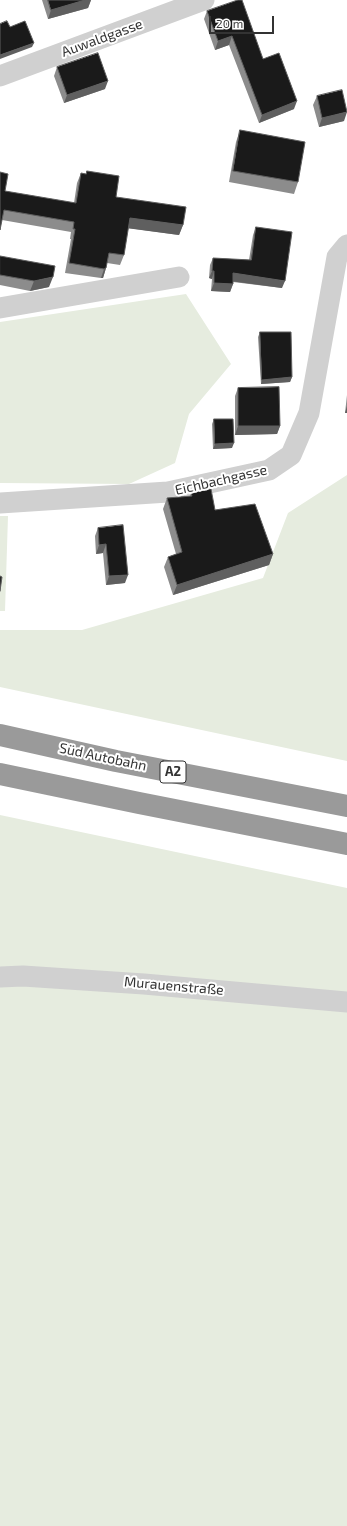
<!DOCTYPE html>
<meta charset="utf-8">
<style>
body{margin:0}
#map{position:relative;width:347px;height:1526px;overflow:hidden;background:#fff;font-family:"Exo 2",sans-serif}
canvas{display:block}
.scale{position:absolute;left:209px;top:16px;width:65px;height:18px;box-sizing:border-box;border:2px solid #333;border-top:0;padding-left:5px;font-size:12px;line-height:14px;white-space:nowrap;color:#333;-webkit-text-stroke:3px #fff;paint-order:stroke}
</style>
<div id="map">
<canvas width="347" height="1526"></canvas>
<div class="scale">20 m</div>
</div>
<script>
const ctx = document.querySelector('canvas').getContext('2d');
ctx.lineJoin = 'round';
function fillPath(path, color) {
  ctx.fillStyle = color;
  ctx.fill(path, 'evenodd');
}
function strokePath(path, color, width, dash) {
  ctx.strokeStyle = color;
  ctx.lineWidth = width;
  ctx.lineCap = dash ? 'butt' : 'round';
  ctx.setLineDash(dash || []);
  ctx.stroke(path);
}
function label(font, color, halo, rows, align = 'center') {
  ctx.font = font + ' "Exo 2",sans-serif';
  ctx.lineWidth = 4;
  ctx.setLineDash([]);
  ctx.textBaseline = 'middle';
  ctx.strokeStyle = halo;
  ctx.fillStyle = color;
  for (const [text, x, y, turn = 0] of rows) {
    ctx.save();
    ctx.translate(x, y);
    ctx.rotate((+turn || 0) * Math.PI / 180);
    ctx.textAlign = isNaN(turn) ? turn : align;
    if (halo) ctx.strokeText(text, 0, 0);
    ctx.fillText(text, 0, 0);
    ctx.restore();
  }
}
const green = new Path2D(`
 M186 294 231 364 189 414 175 463 129 484 0 483V322Z
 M347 475V761L0 687V630H82L263 578 288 513Z
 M0 516H8L5 611H0Z
 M0 815 347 888V1526H0Z`);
const minor = new Path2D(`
 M0 76 204 0
 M0 308 179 277
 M0 503 168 492 269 470 291 455 309 413 337 257 347 245
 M0 977 23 976 144 984 347 1002`);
const highway = new Path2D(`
 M0 735 116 761 347 806
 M0 774 139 803 347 844`);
const wall = new Path2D(`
 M42 0H91L88 8 48 19Z
 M207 11 263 59 294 109 259 123 229 45 215 50 204 19Z
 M57 67 105 89 64 103 54 76Z
 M317 96 344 121 319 127 313 105Z
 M240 130 298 182 294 194 229 182 236 142Z
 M87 171 116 197 183 225 179 235 128 228 124 255 120 265 107 263 106 268 103 278H101L65 273 71 239H70L71 232 2 220 5 191 74 203 77 183 81 173 86 174Z
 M256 227 282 288 233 282V284L230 292 211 291 212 279 209 278 210 265 213 258 249 260 253 235Z
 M0 256 49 287 30 291 0 285Z
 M260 332 292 377 290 382 261 384 258 337Z
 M238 388 280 426 277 434 235 435V396Z
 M347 395V413H345Z
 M214 419 232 448 213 449 212 424Z
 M191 493 273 554 269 565 173 595 164 567 168 557 176 554 163 509 167 498 190 496Z
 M98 528 125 583 106 585 103 553 96 554 95 536Z`);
const shadedWall = new Path2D(`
 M85 0H91L88 8 48 19 51 10Z
 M232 36 229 45 215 50 218 41Z
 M34 43 32 47 0 59V55Z
 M108 81 105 89 64 103 67 95Z
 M297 101 294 109 259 123 262 115Z
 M347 112 344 121 319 127 322 118Z
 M130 218 183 225 179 235 126 228Z
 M106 268 103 278H101L104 269Z
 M212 271H214L212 279 209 278Z
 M233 273 285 281 282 288 230 281Z
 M53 277 49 287 30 291 34 281Z
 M214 283 233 284 230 292 211 291Z
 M292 377 290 382 261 384 262 380Z
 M347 406V413H345Z
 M238 426H280L277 434 235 435Z
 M234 443 232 448 213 449 215 444Z
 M106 544 103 553 96 554 99 545Z
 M273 554 269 565 173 595 177 585Z
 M128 575 125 583 106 585 109 576Z`);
const building = new Path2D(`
 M48 0H85L51 10Z
 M238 0H242L263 59 279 53 297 101 262 115 232 36 218 41 207 11Z
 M7 21 10 27 25 21 34 43 0 55V24Z
 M98 53 108 81 67 95 57 67Z
 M342 90 347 112 322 118 317 96Z
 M240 130 305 142 298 182 233 171Z
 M87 171 119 176 116 197 186 207 183 225 130 218 124 255 109 253 106 268 104 269 69 263 75 229H73L74 222 4 210 0 230V172L8 174 5 191 76 203 81 173 86 174Z
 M256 227 292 232 285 281 233 273V284L214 283V271H212L213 258 251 260Z
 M0 256 55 266 53 277 34 281 0 275Z
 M260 332H291L292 377 262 380Z
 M279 387 280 426H238V388Z
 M214 419H233L234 443 215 444Z
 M211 489 215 510 255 504 273 554 177 585 168 557 182 552 167 498 192 496 191 493Z
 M123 525 128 575 109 576 106 544 99 545 98 528Z
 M0 576 2 577 0 591Z`);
const shields = [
 [173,772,26]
];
const shieldNames = [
 ["A2",173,772]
];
const streetNames = [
 ["Auwaldgasse",102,38,-20],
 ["Eichbachgasse",221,480,-13],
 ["Süd Autobahn",103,757,12],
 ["Murauenstraße",174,986,5]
];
fillPath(green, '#e6ecdf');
strokePath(minor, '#d0d0d0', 21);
strokePath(highway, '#9a9a9a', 22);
fillPath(wall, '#8c8c8c');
fillPath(shadedWall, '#5f5f5f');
fillPath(building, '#1a1a1a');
strokePath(building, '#5f5f5f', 1);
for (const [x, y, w] of shields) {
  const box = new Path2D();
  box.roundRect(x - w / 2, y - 11, w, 22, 3);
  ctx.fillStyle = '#fff';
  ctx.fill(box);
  strokePath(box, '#333', 1);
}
label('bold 13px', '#333', null, shieldNames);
label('14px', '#333', '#fff', streetNames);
</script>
